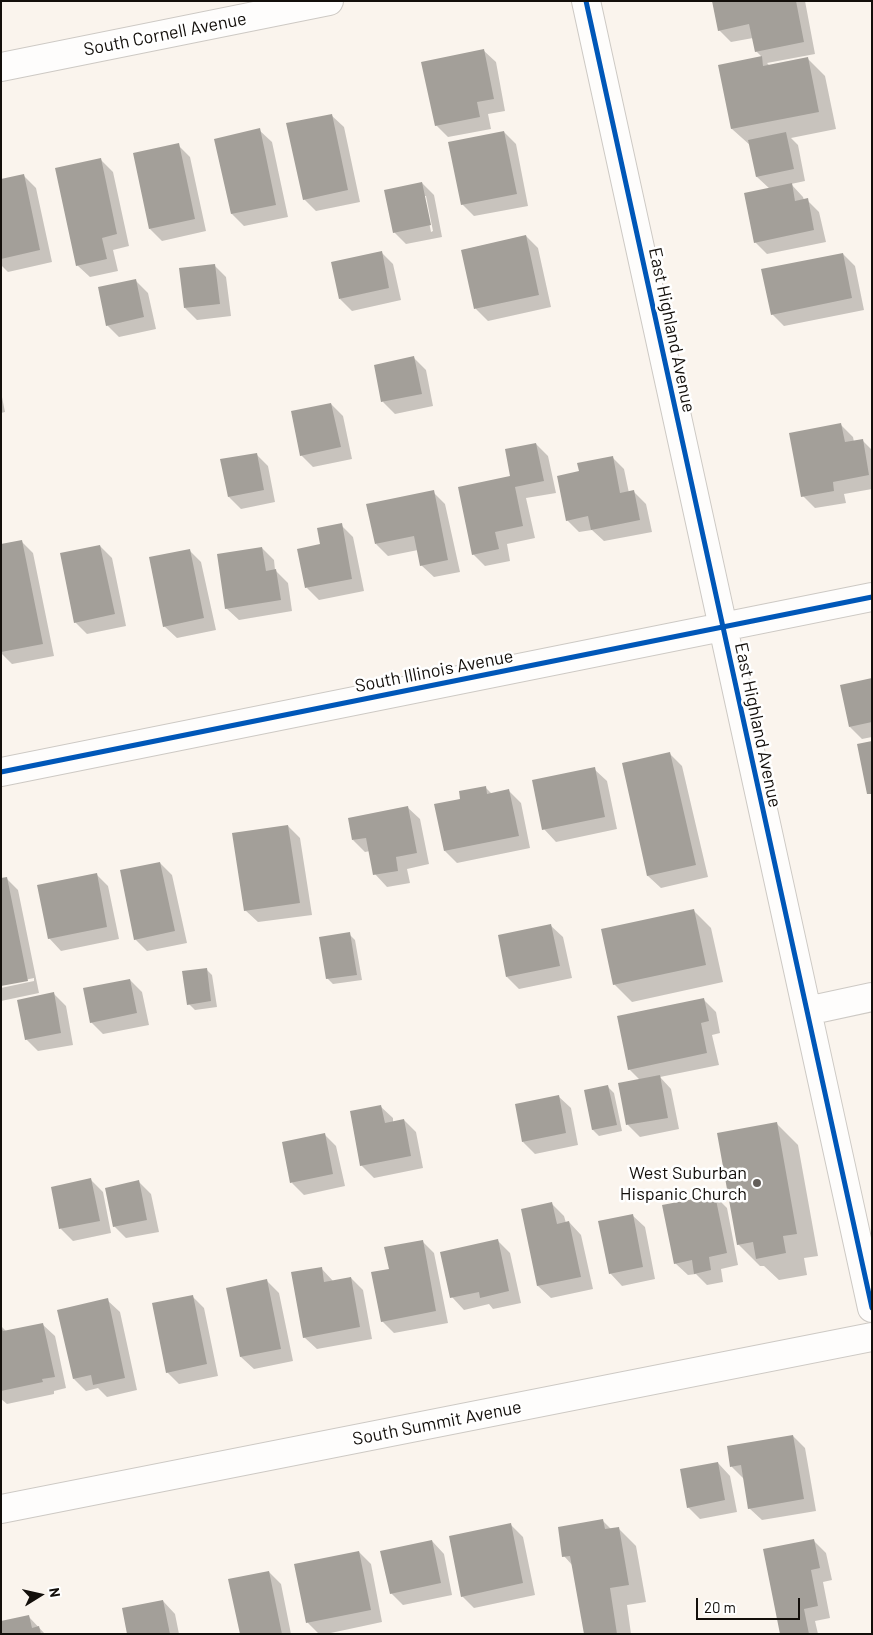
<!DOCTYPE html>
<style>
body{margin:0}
#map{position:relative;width:873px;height:1635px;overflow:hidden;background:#faf4ed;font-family:Barlow,sans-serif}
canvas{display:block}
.frame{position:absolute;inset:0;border:2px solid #130f0b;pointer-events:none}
.north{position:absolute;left:15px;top:1570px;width:50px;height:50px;-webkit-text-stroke:4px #fff;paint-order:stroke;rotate:80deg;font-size:14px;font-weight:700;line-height:20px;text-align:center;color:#130f0b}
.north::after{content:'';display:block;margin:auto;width:18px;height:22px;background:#130f0b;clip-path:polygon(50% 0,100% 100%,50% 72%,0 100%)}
.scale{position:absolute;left:696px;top:1598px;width:104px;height:22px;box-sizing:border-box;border:2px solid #130f0b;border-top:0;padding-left:6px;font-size:15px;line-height:18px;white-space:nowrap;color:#130f0b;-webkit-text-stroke:4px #fff;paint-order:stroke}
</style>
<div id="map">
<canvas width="873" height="1635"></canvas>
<div class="frame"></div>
<div class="north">N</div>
<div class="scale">20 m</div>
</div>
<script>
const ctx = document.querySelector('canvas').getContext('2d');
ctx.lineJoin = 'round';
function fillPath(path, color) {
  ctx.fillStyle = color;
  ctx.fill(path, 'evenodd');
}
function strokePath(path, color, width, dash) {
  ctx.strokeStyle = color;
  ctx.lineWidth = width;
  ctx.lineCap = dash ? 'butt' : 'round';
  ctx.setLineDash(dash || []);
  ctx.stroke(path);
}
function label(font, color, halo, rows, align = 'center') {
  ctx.font = font + ' Barlow,sans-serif';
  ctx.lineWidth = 5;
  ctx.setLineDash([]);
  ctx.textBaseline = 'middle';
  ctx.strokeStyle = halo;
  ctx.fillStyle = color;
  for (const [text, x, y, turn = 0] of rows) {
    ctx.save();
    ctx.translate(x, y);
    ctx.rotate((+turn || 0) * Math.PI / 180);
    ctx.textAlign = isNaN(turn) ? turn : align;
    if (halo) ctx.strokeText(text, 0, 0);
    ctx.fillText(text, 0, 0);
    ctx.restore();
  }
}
const shadow = new Path2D(`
 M713 1H805L815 54 767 63 770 66 808 59 825 76 836 129 791 138 798 145 805 181 791 184 803 197 804 200H807L819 212 826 242 767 254 755 242 770 189 757 177 751 146 732 129 720 66 762 57 756 51 753 38 731 42 719 30Z
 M483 50 496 62 505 111 488 114 491 129 448 137 436 125Z
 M331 115 344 127 360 202 316 211 304 199Z
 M259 130 272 142 288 217 244 226 232 214 215 140Z
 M504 132 516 144 528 206 474 216 462 204Z
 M178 145 190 157 206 231 162 241 150 229Z
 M101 160 113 172 129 246 113 250 118 271 90 277 77 265Z
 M24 176 36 188 52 262 8 272 1 265V181Z
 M422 183 434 195 442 237 406 244 394 232ZM424 196H426L433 231 431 232Z
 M526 236 538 248 551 307 488 321 476 309 463 250Z
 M381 252 393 264 401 300 352 311 340 299Z
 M843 254 855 266 864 310 784 326 772 314Z
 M214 265 226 277 231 316 197 320 185 308Z
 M135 280 148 293 156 329 119 337 107 325Z
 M414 358 426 370 433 406 395 414 383 402Z
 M1 392 5 412 1 413Z
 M331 404 343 416 352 459 313 467 301 455Z
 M840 424 853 437 854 442 862 440 872 450V489L844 494 846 503 815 508 803 496Z
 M536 444 548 456 556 493 526 498 535 538 507 544 510 561 485 566 473 554 512 477Z
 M256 454 268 466 275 502 241 509 229 497Z
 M612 457 624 469 629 493 634 492 646 504 652 532 604 541 592 530 579 532 567 520 580 472Z
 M433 492 445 504 460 572 434 577 421 565 418 550 388 556 376 544Z
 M341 525 353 537 364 591 319 600 307 588Z
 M21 541 33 553 54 656 12 664 1 653V545Z
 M100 546 112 558 126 626 87 634 75 622Z
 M262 548 274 560 275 570 288 583 292 611 239 620 226 608Z
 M189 550 201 562 216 630 177 638 164 626Z
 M872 679V737L862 739 850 727Z
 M670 754 682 766 708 877 661 888 648 876 624 764Z
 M594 769 607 781 617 829 556 842 544 829Z
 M485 787 492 794 509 791 521 803 530 848 457 863 445 851 462 800Z
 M407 807 420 819 429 864 407 869 410 883 387 887 375 874 370 851 365 852 353 840Z
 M288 826 300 838 312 915 258 922 245 910Z
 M160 863 172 875 187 943 147 951 135 939Z
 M96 874 108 886 119 939 61 951 49 938Z
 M6 878 18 890 39 993 1 1001V988L34 981V978L1 985Z
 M693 910 711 928 723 982 632 1002 614 984Z
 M550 925 563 937 572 978 519 989 507 977Z
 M349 934 355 940 362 980 333 984 327 978Z
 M206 969 212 975 217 1007 195 1010 189 1004Z
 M130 980 142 992 149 1025 103 1034 91 1022Z
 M54 994 66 1006 73 1045 38 1051 26 1039Z
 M704 1000 716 1012 720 1033 712 1035 719 1065 660 1077 671 1089 679 1129 640 1137 628 1125 640 1080 629 1069Z
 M608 1087 614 1093 622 1131 599 1136 593 1130 585 1091Z
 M558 1096 571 1108 578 1145 535 1154 523 1142Z
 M380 1106 393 1118V1122L404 1120 416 1132 423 1168 374 1178 361 1165Z
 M776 1123 798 1145 818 1256 804 1258 807 1275 779 1280 764 1266H760L738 1244Z
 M324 1134 336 1146 345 1186 304 1195 292 1183Z
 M91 1180 103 1192 111 1233 73 1241 61 1229Z
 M139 1182 151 1194 159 1232 126 1238 114 1226Z
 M715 1196 727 1208 738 1265 721 1269 723 1282 707 1285 696 1274 688 1275 675 1263Z
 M552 1204 564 1216 566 1223 569 1222 581 1235 593 1289 551 1298 538 1286Z
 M632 1215 645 1227 655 1279 622 1286 610 1273Z
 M422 1241 434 1253 448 1323 394 1333 382 1321 390 1270Z
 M498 1241 510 1253 521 1303 493 1309 489 1304 464 1310 452 1297Z
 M321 1268 333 1281 351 1278 363 1290 372 1339 317 1349 304 1337Z
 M267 1281 279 1293 293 1361 254 1369 241 1357Z
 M192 1296 204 1308 218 1376 179 1384 167 1372Z
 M107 1300 120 1312 137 1390 107 1397 98 1388 86 1391 74 1379Z
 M42 1324 55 1336 66 1388 54 1391V1394L7 1404 1 1399V1326L7 1332Z
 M793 1436 805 1448 816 1511 762 1520 749 1508 744 1479 732 1467 728 1447Z
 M718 1463 730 1476 737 1512 700 1519 688 1507Z
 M602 1520 611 1529 618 1528 636 1546 646 1602 627 1605 631 1634H585L573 1566 564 1556Z
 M511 1525 523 1537 535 1595 474 1608 462 1596Z
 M432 1541 444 1554 452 1595 403 1605 391 1593Z
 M814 1541 826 1553 832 1580 823 1582 830 1618 815 1621 818 1634H781Z
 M359 1552 371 1564 382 1622 326 1634H319L308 1623 296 1565Z
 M269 1572 281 1584 291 1634H241Z
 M163 1601 175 1614 179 1634H129Z
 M29 1617 45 1634H1Z`);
const building = new Path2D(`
 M712 1H796L804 42 755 52 749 24 718 31Z
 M484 49 494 99 477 102 480 117 435 126 421 62Z
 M762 56 763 66 808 57 819 112 731 129 718 65Z
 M332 114 348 190 303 200 286 123Z
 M260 128 276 205 231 214 214 139Z
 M504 131 517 194 461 205 448 142Z
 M786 132 794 169 756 177 748 140Z
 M179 143 195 219 149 229 133 153Z
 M101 158 117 234 102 238 107 259 76 266 55 168Z
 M24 174 40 250 1 259V179Z
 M422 182 431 225 393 233 384 190Z
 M792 183 795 201 808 198 814 230 754 243 744 193Z
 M526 235 539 295 474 309 461 250Z
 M382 251 389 288 339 299 331 262Z
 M843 253 852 298 771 315 761 269Z
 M215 264 220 304 184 308 179 268Z
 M136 279 144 317 106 326 98 287Z
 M414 356 422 394 381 402 374 365Z
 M331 403 341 447 300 456 291 411Z
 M841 423 845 442 863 439 869 475 833 482 834 491 801 497 789 433Z
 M536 443 544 481 515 487 523 526 495 532 499 549 472 555 458 487 510 476 505 449Z
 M257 453 264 490 228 497 220 459Z
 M613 456 620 493 634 490 640 520 591 530 588 516 566 521 557 476 579 471 577 463Z
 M434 490 448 560 420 566 414 536 375 544 366 504Z
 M342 523 352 579 305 588 297 549 320 544 317 528Z
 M22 540 43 644 1 652V544Z
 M100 545 115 614 74 623 60 553Z
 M262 547 266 571 276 569 281 600 225 609 217 554Z
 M190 549 204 618 163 627 149 557Z
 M872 678V722L849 727 840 685Z
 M872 741V794H867L857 744Z
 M670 752 696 865 647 876 622 763Z
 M595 767 605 817 542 830 532 780Z
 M486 786 487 794 509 789 519 836 444 851 434 804 460 799 459 791Z
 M408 806 417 853 396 857 398 871 373 875 366 838 352 840 348 818Z
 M288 825 300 903 244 911 232 833Z
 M160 862 175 931 134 940 120 870Z
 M97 873 107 927 48 939 37 885Z
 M7 877 28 981 1 986V878Z
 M694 909 706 965 613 985 601 929Z
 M551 924 560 966 506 977 498 935Z
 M350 932 357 975 326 979 319 937Z
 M207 968 211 1001 187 1005 182 971Z
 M130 979 137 1013 90 1023 83 988Z
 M54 992 61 1033 25 1040 17 1000Z
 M704 998 709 1021 701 1023 707 1053 628 1070 617 1016Z
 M660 1075 668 1118 626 1125 618 1083Z
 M608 1085 617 1125 592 1130 584 1090Z
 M559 1095 566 1133 522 1142 515 1104Z
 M381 1105 385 1123 404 1119 411 1156 360 1166 350 1111Z
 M777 1122 797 1234 783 1236 786 1253 756 1259 753 1242 737 1245 717 1133Z
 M325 1133 333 1174 290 1183 282 1142Z
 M91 1178 100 1221 59 1229 51 1187Z
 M139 1180 147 1220 113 1227 105 1188Z
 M715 1195 727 1253 709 1257 711 1270 694 1274 692 1260 674 1264 662 1205Z
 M552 1202 557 1224 569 1221 581 1277 537 1286 521 1209Z
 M633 1214 643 1267 609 1274 598 1221Z
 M498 1239 509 1291 480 1298 479 1292 450 1298 440 1252Z
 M423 1240 436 1311 381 1322 371 1272 389 1269 384 1247Z
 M322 1267 324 1282 351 1277 360 1327 303 1338 291 1272Z
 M267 1279 281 1349 240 1357 226 1288Z
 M193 1295 207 1364 166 1373 152 1303Z
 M108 1298 125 1378 93 1385 91 1375 73 1379 57 1310Z
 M43 1323 55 1377 42 1379 43 1382 1 1391V1327L3 1331Z
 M793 1435 804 1499 748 1509 741 1465 730 1467 727 1446Z
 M718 1462 725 1500 687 1508 680 1469Z
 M603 1519 605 1529 619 1527 629 1585 610 1588 617 1634H584L570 1556 562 1557 558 1527Z
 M511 1523 523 1583 461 1597 449 1536Z
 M814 1539 820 1568 811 1570 818 1606 804 1609 809 1634H780L763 1549Z
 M432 1540 441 1583 390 1594 380 1551Z
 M359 1551 371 1610 306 1623 294 1564Z
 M269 1571 282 1634H240L228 1579Z
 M163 1600 170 1634H127L122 1608Z
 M29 1615 32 1628 39 1626 41 1634H1V1621Z`);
const minor = new Path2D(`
 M586 1 872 1308
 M1 67 329 1
 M1 772 872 597
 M807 1011 872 997
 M1 1509 872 1337`);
const cycleway = new Path2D(`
 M586 1 872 1308
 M1 772 872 597`);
const markers = [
 [757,1183,5,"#645f5a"]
];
const streetNames = [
 ["South Cornell Avenue",165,34,-11],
 ["East Highland Avenue",672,330,78],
 ["South Illinois Avenue",434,671,-11],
 ["East Highland Avenue",758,725,78],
 ["South Summit Avenue",437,1423,-11]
];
const poiNames = [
 ["West Suburban",747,1173],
 ["Hispanic Church",747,1194]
];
fillPath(shadow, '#0003');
fillPath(building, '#a39f99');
strokePath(minor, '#cdc9c4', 30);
strokePath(minor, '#fefdfc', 28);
strokePath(cycleway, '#0057b8', 5);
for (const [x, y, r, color] of markers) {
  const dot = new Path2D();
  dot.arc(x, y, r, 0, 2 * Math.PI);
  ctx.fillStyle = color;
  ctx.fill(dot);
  strokePath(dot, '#fff', 2);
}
label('18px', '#130f0b', '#fff', streetNames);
label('18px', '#130f0b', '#fff', poiNames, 'right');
</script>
